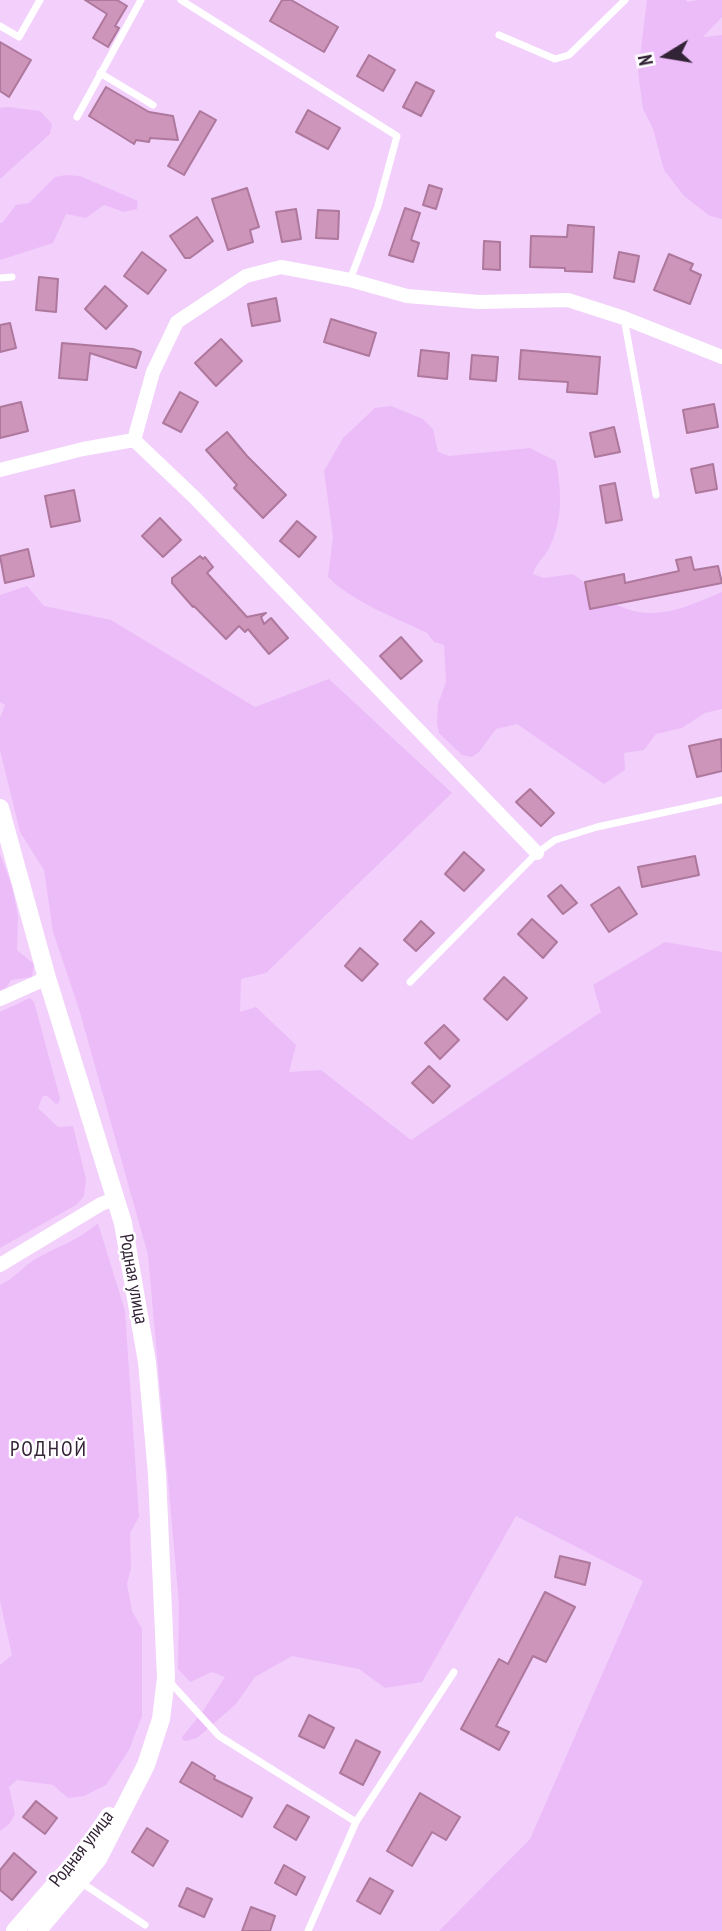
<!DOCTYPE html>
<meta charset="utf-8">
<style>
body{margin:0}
#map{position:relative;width:722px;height:1931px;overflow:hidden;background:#f2d0fb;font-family:"PT Sans Narrow",sans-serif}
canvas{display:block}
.north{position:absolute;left:631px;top:21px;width:70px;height:70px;-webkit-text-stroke:5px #fff;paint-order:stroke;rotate:259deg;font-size:19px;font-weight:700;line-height:28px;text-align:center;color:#332337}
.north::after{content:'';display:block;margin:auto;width:24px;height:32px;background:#332337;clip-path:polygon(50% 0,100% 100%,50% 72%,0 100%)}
</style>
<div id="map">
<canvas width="722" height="1931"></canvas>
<div class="north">N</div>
</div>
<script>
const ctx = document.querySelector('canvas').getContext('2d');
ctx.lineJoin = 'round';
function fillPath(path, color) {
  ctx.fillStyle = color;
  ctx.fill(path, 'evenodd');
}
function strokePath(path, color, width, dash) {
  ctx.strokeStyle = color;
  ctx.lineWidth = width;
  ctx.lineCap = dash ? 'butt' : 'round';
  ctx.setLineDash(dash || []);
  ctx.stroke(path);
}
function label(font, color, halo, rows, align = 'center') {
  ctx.font = font + ' "PT Sans Narrow",sans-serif';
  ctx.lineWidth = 5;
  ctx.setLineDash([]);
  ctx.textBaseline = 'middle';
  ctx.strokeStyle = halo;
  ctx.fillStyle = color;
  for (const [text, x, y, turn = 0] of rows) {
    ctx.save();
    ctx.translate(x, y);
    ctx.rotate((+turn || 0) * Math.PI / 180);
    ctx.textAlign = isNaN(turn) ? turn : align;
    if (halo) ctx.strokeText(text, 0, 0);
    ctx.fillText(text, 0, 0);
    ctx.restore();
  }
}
const green = new Path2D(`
 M647 0H686L687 2 697 0H722V17L703 37 722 35V219L710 216 684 196 664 170 653 129 643 109 638 72Z
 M8 107 40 111 52 124 50 134 0 179V108Z
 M66 175 80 176 138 201 137 209 124 212 104 205 86 218 66 214 53 243 0 260V223H2L16 205 29 203 55 177Z
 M391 406 423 419 433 429 438 452 449 456 530 448 556 461C562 492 563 522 548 550 543 559 536 563 533 574L544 578 573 574C586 583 599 596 613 603 652 624 684 608 722 592V709L705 713 682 728 656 734 644 750 624 753 625 770 604 784 517 724 496 729 479 752 472 757 462 755 439 733 437 724 438 704 446 682 444 645 434 642 427 633C396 618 351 601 328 577L333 537 324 471 343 438 375 408Z
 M27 586 44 606 111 620 255 707 329 679 452 793 266 973 241 979 240 1012 256 1007 296 1045 289 1072 321 1070 411 1140 601 1012 593 985 665 942 722 952V1931H439L530 1839 643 1581 516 1516 422 1682 385 1688 359 1669 292 1656 255 1677 236 1704 197 1738 186 1741 183 1740 182 1737 203 1711 225 1677 212 1672 190 1682 178 1669 179 1604 148 1255 79 1009 53 932 44 870 20 832 0 750V718L5 705 0 702V595Z
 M0 854 12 886 18 916 17 950 34 964 32 977 11 980 6 988 0 990Z
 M30 998 34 1002 60 1098 59 1103 56 1104 47 1096H43L38 1108 58 1127 73 1126 86 1179 84 1196 76 1205 0 1248V1012Z
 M98 1223 125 1311 139 1517 130 1533 131 1568 127 1584 132 1611 142 1629V1716L129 1750 106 1785 84 1796 68 1798 53 1785 17 1780 9 1787 15 1814 10 1823 0 1831V1665L12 1655 0 1601V1285C13 1279 20 1270 31 1262 54 1247 77 1242 98 1223Z`);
const building = new Path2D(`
 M85 0H117L127 6 115 26 119 28 108 47 93 38 107 14Z
 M282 0H291L338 27 324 52 270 21Z
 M0 42 31 60 9 97 0 91Z
 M369 55 395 70 383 91 357 76Z
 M416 82 434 91 421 116 403 107Z
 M106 87 149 112 173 116 178 140 150 138 149 142 136 140 134 144 89 116Z
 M308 110 340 128 328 149 296 132Z
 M200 111 216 120 184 175 168 166Z
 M429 185 442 189 436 209 423 205Z
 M247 188 259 227 250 230 253 242 228 250 212 199Z
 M405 208 420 213 411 240 419 243 413 262 389 255Z
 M296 209 301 239 282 242 276 212Z
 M318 210 339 211 338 239 316 238Z
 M197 217 213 241 190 258H185L170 236Z
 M568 225 594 227 592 272 565 271V268L530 267 531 236 567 237Z
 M484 241 500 242V270L483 269Z
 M142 252 166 270 148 294 124 276Z
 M619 252 639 256 634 282 614 278Z
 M669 254 693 264 690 270 701 275 690 304 654 290Z
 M39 277 58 279 56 312 36 310Z
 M105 286 127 306 106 329 85 309Z
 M276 298 280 321 252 326 248 304Z
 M331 319 376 333 369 356 324 342Z
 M10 323 16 348 0 352V325Z
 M221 339 242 361 216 386 195 363Z
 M62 343 133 349 141 352 136 368 90 353 87 380 59 378Z
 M421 350 449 353 447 379 418 376Z
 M521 350 600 357 597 394 567 392 568 382 519 379Z
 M472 355 498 357 496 381 470 379Z
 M180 392 198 402 181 432 163 423Z
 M21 402 28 431 0 438V407Z
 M714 404 718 427 687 433 683 410Z
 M614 427 620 452 595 457 590 433Z
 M227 432 247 456 286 495 263 518 234 488 237 485 206 450Z
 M713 464 717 489 696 493 691 469Z
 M615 483 622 520 606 523 600 486Z
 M74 490 80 521 51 527 45 496Z
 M160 518 181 540 163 557 142 536Z
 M297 521 316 537 299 557 280 541Z
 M28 549 34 576 5 583 0 556Z
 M200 556 203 559 205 557 213 567 207 573 247 617 266 613 261 617 264 624 271 618 288 638 269 654 248 629 245 632 239 626 226 639 194 606 193 607 172 583V578Z
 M691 557 694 570 718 566 722 583 590 609 585 582 624 574 625 583 679 571 676 560Z
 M401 637 422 661 401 679 380 656Z
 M721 739 722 771 697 777 689 746Z
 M530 789 554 813 541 826 516 802Z
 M464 852 484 870 464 891 445 874Z
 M695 856 699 875 642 887 638 867Z
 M561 885 577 903 563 914 548 896Z
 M619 887 637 914 609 932 591 905Z
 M532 919 557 942 543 958 518 934Z
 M421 921 434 933 416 951 404 940Z
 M360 948 378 964 362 981 345 966Z
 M504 977 527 998 507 1020 484 999Z
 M444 1025 459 1040 440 1059 425 1043Z
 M429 1066 450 1086 433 1103 412 1083Z
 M560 1556 590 1563 585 1585 555 1577Z
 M545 1592 575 1607 546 1662 533 1656 496 1726 509 1732 499 1750 461 1729 499 1659 508 1664Z
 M309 1715 334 1728 324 1748 299 1736Z
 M356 1740 380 1752 363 1785 340 1773Z
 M192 1762 215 1776 214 1779 252 1798 242 1817 180 1782Z
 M420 1793 460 1817 446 1840 432 1832 412 1866 387 1851Z
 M36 1801 57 1818 45 1834 23 1817Z
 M287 1805 309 1817 296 1840 274 1827Z
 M147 1828 168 1841 153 1866 132 1852Z
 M14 1853 36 1872 12 1900 0 1890V1870Z
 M284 1865 305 1877 296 1895 275 1883Z
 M370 1878 393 1891 380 1914 357 1901Z
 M187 1888 212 1899 204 1917 179 1906Z
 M251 1907 275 1916 270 1931H242Z`);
const service = new Path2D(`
 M181 0 397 136 378 206 350 280
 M0 26 19 37 40 0
 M499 35 555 59 569 55 625 0
 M100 73 153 105
 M77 117 141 0
 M0 278 12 277
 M624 318 656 495
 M410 982 537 853 555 840 597 827 722 800
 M168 1680 219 1736 356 1822
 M79 1881 145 1925
 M308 1931 356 1822 454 1672`);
const minor = new Path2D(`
 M0 470 83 449 134 440
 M537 853 194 497 134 440 153 372 177 322 246 276 281 267 350 280 407 296 479 302 568 300 624 318 722 357
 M0 999 47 978
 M0 1265 101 1204 117 1198`);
const tertiary = new Path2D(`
 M0 808 47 978 123 1223 147 1362 157 1474 166 1678 161 1719 146 1765 98 1859 37 1931
 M15 1931 88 1847 109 1816`);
const streetNames = [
 ["Родная улица",133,1279,80],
 ["Родная улица",82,1849,-52]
];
const neighbourhoodNames = [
 ["РОДНОЙ",49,1450]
];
fillPath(green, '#ecbcf9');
fillPath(building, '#ce95bb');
strokePath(building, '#ae779c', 2);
strokePath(service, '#fff', 7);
strokePath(minor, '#fff', 14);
strokePath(tertiary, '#fff', 18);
label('19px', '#332337', '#fff', streetNames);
ctx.letterSpacing = '2px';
label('21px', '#332337', '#fff', neighbourhoodNames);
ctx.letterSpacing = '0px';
</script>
